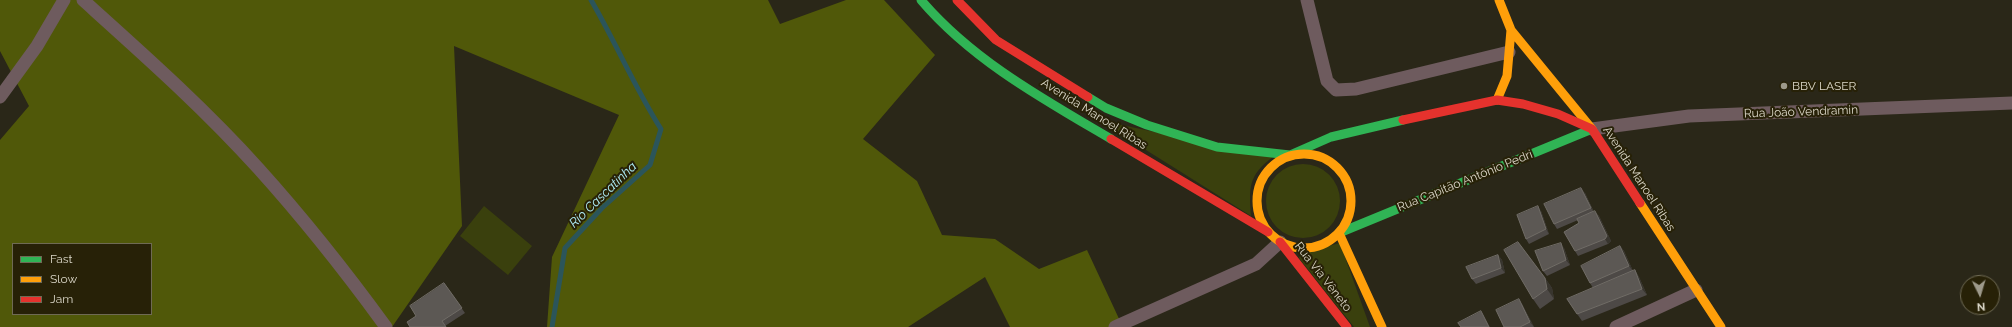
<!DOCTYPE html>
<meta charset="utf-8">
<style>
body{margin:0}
#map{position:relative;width:2012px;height:327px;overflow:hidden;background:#2a2718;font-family:Raleway,sans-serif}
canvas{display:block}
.legend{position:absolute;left:12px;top:243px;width:140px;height:72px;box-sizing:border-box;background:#272107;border:1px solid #6f6a54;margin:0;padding:5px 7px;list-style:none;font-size:12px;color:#dbd7c8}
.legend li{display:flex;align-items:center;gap:8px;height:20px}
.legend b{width:20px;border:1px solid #6f6a54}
.north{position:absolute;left:1960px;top:275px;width:40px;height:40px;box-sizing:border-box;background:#272107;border:1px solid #6f6a54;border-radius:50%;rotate:175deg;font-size:11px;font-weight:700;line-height:16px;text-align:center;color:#dbd7c8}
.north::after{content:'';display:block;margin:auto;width:14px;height:18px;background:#9d998a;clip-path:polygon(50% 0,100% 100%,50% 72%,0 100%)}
</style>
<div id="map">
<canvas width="2012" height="327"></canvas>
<ul class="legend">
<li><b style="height:5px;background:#30b455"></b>Fast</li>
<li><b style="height:5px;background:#ff9f0a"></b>Slow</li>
<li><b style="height:5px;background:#e5322d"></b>Jam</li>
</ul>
<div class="north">N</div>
</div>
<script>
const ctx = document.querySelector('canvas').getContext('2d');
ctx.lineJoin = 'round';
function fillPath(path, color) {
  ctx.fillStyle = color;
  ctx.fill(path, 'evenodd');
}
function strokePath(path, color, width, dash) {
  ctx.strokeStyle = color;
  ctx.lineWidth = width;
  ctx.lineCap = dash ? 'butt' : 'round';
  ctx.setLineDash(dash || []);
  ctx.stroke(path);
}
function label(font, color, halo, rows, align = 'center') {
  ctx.font = font + ' Raleway,sans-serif';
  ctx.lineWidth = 4;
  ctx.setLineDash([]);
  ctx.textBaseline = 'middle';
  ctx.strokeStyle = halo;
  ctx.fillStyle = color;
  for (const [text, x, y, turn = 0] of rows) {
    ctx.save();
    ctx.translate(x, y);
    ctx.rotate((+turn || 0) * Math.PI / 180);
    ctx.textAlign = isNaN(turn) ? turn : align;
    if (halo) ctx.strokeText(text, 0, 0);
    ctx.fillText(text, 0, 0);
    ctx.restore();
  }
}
const green = new Path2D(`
 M1117 124 1273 157C1248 175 1249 188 1251 216L1119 133 1116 129Z
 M1266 201a37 37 0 1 1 74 0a37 37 0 1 1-74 0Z
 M484 206 532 246 508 275 460 236Z
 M1340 243 1370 327H1354L1299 258 1301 253Z`);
const forest = new Path2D(`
 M0 0H768L780 24 846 0H884L935 55 863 139 917 181 942 235 995 239 1039 269 1087 250 1121 323 1112 327H1010L985 277 908 327H547L552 257 619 115 454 46 462 226 392 327H0V140L29 106 0 51ZM13 244H151V314H13Z`);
const stream = new Path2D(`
 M552 327 565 248 602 208 650 165 661 129C635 88 616 43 591 0`);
const street = new Path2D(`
 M83 0C143 54 204 108 258 168 304 219 346 272 386 327
 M1307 0 1327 81 1336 90 1356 89 1509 52
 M0 97 37 46 64 0
 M1592 129 1689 116 2012 103
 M1115 327 1256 264 1280 242
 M1616 327 1696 290`);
const fast = new Path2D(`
 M921 0C972 60 1043 99 1111 139
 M1088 97 1106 108 1147 125 1217 147 1290 155 1331 137 1403 120
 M1339 233 1592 129`);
const slow = new Path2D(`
 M1499 0 1511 30 1592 129
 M1497 100 1507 76 1511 30
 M1257 201a47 47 0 1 1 94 0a47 47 0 1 1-94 0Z
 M1640 203 1721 327
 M1339 233 1382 327`);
const jam = new Path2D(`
 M957 0 996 40 1088 97
 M1403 120 1497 100 1523 104 1558 114 1592 129 1640 203
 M1111 139 1268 232
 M1280 242 1347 327`);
const wall = new Path2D(`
 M1585 193 1594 212 1599 216 1611 241 1608 244 1578 256 1575 251 1579 223 1578 220 1557 229 1554 224Z
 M1541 211 1549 234 1529 244 1526 239Z
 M1620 246 1624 251 1633 271 1635 270 1639 277 1647 295 1582 321 1567 299 1593 288 1590 283Z
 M1564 248 1570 265 1547 276 1543 271Z
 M1498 255 1502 260 1505 273 1476 284 1472 279Z
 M1545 278 1552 288 1554 299 1540 309 1533 299Z
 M444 283 465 313 445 326 416 316Z
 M1522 304 1534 327H1504Z`);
const shadedWall = new Path2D(`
 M1581 188 1585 193 1594 213 1591 208Z
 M1538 206 1541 211 1549 234 1546 229Z
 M1595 211 1599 216 1611 241 1608 244 1605 239Z
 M1561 243 1564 248 1570 265 1566 260Z
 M1620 246 1624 251 1633 271 1629 266Z
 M1498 255 1502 260 1505 273 1501 268Z
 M1635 270 1639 277 1647 295 1642 289Z
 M1545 278 1552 288 1554 299 1547 289Z
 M1519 299 1522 304 1534 327 1530 322Z
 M1481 311 1484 316 1490 327H1489Z`);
const building = new Path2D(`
 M1581 188 1591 208 1554 224 1544 204Z
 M1538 206 1546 229 1526 239 1517 215Z
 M1595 211 1607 236 1605 239 1575 251 1564 232 1579 223 1577 219Z
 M1518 242 1545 278 1547 289 1533 299 1504 250Z
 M1561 243 1566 260 1543 271 1535 251Z
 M1620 246 1629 266 1590 283 1581 266Z
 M1498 255 1501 268 1472 279 1466 267Z
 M1635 270 1642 289 1577 314 1567 299Z
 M444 283 462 308 442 321 446 327H410L407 322 416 316 410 306Z
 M1519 299 1530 322 1520 327H1504L1496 310Z
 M1481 311 1489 327H1461L1458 323Z`);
const markers = [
 [1784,86,4,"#9d998a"]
];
const poiNames = [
 ["BBV LASER",1792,86]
];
const streetNames = [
 ["Rua João Vendramin",1801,112,-2],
 ["Avenida Manoel Ribas",1094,114,32],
 ["Avenida Manoel Ribas",1639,179,57],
 ["Rua Capitão Antônio Pedri",1465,181,-22],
 ["Rua Via Vêneto",1323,277,52]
];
const waterNames = [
 ["Rio Cascatinha",603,195,-44]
];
fillPath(green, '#3a400d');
fillPath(forest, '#505809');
strokePath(stream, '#2b555a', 5);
strokePath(street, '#6e5b5e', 13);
strokePath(fast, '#30b455', 9);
strokePath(slow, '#ff9f0a', 9);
strokePath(jam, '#e5322d', 9);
fillPath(wall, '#4d4946');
fillPath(shadedWall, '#38352e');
fillPath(building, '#5c5854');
strokePath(building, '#706c66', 1);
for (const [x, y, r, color] of markers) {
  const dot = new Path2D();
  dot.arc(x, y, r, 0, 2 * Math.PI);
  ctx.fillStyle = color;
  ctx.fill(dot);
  strokePath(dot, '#272107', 1.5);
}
label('12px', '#dbd7c8', '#272107', poiNames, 'left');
label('12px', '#dbd7c8', '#272107', streetNames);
label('italic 13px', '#afedf7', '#272107', waterNames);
</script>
